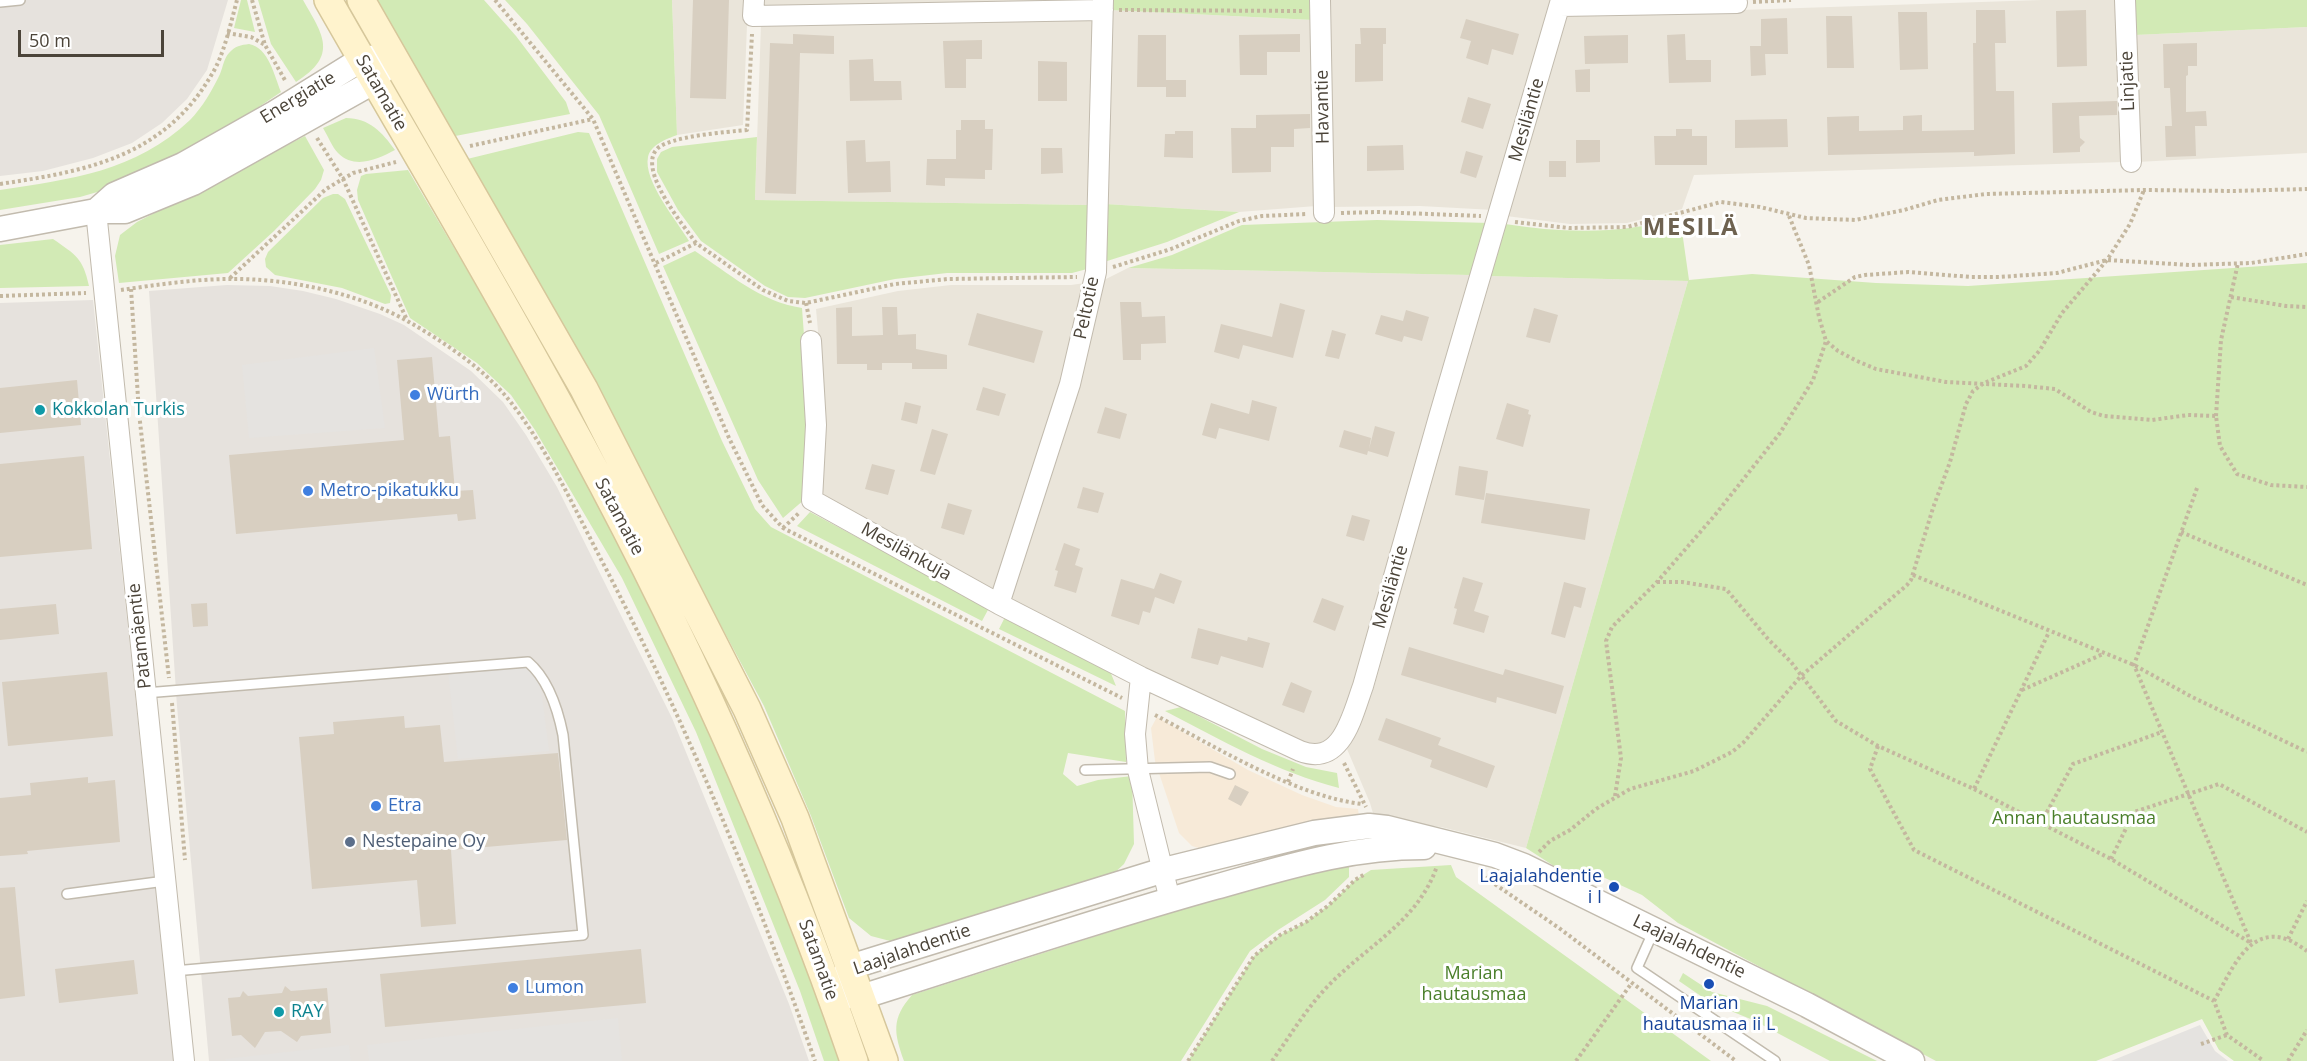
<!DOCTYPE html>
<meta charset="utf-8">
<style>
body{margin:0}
#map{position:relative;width:2307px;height:1061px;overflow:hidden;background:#f6f3ec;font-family:"Open Sans",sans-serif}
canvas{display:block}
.scale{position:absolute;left:18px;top:30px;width:146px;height:27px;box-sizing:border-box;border:3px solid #4b4439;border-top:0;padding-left:8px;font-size:18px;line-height:21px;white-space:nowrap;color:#4b4439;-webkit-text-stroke:4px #fff;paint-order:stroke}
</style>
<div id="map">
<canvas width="2307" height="1061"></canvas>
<div class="scale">50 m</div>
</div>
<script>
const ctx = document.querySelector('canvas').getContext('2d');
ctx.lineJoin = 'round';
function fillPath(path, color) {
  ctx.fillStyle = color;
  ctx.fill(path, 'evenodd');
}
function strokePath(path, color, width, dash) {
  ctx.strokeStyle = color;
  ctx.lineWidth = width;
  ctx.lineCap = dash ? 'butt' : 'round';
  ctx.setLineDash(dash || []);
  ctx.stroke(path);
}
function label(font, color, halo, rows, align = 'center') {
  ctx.font = font + ' "Open Sans",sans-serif';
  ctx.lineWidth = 6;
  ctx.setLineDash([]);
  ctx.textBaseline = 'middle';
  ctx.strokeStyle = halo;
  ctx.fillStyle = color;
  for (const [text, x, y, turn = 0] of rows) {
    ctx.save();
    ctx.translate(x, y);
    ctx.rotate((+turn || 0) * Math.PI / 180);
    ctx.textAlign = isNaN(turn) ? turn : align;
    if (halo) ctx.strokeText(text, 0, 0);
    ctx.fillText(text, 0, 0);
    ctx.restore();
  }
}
const residential = new Path2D(`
 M672 0H748L743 125 677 135Z
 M762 0H1094V1L762 8Z
 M1327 0H1554L1494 210 1420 206 1329 207Z
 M2042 0H2117L2118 111 2122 162 1694 175 1682 209 1627 223 1570 224 1506 216 1564 13 1740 10Z
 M1110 10 1314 20 1316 206 1239 212 1105 204Z
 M1094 19 1088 205 755 200 761 24Z
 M2307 27V153L2137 162 2135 35Z
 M1128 268 1471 275 1355 682 1338 723 1329 739 1312 748 1142 669 1009 599 1102 281Z
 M1488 276 1688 281 1526 848 1441 827 1375 820 1370 803 1347 749 1357 732 1374 687Z
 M1085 283 1063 378 995 591 821 495 819 342 816 309 898 291 951 285H1071Z`);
const commercial = new Path2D(`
 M1157 717 1248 770 1302 795 1336 807 1358 809 1359 816 1205 850 1192 846 1179 833 1155 761 1151 728Z`);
const industrial = new Path2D(`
 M0 0H228L207 70 187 99 162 123 132 143 93 158 43 171 0 176Z
 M227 285 270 286 303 291 336 299 380 314 404 325 471 371 503 402 526 435 557 487 672 718 789 1004 809 1061H209L177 706 149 291Z
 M93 300 174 1061H0V303Z`);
const green = new Path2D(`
 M241 0H247L255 32 234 28Z
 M258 0H303C323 35 339 55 296 82L271 44Z
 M372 0H484L516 36 566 102 570 114 450 137Z
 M505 0H672L677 135C667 139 651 144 648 157 643 181 677 221 689 241L659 254 599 115 527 24Z
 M1110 0H1313L1314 20 1110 10Z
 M2134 0H2307V27L2135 35Z
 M249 44C269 48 274 75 281 92L238 121 184 153 118 186 80 197 0 210V190C71 179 135 172 190 120 202 108 213 89 220 74 223 67 224 58 229 53 235 46 241 45 249 44Z
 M346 118C369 118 382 132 395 150 378 159 355 170 338 153 332 147 328 136 323 128Z
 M578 132 589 133 722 441 755 509 771 527 1125 711 1126 762 1068 753 1063 774 1077 786 1098 780 1132 776 1134 844 1124 864 1111 876 894 942 871 936 849 918 811 816 764 706 593 387 463 160Z
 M305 136 324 170 321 180 315 189 274 231 228 273 119 283 115 256 120 235 137 222Z
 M757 137 755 200 1088 205 1087 269 1072 273H947L895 279 805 298 788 297 765 286 701 241 678 210 657 172V159L661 152 672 147Z
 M408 170 547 405 635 572 761 840 842 1061H824L800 991 696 732 622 578 535 430 511 395 477 363 410 318 358 200 357 190 361 176 366 174Z
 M333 194H338L345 199 391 295 390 303 385 304 342 288 275 275 266 267 265 259 268 252 323 198Z
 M1105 204 1239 212 1167 242 1104 262Z
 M1680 217 1689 280 1752 274 1876 283 1968 286 2307 263V1061H2234L2219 1050 2202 1019 2096 1061H1936L1678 923 1642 895 1592 872 1557 868 1526 848 1688 281 1488 276 1505 224C1563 233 1623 235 1680 217Z
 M1377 220 1490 223 1471 275 1128 268 1172 255 1242 225Z
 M53 239C76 255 83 258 89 286L0 288V245Z
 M695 251C728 273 761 302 802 308L808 390 805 499 783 518 758 480 663 266Z
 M810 512 989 608 982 621 797 526Z
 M1005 617 1110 671 1116 686 999 629Z
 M1181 707 1262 749 1306 767 1337 773 1339 788C1277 772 1221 740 1165 711Z
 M1349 861V877L1325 900 1278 930 1250 951 1181 1061H904C894 1033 891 1019 912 995L1165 914Z
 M1451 865 1456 877 1711 1061H1188L1254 956 1280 935 1306 922 1329 905 1355 880 1371 870Z
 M1683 973 1712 992 1767 1006 1877 1061H1830L1753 1020 1711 1003 1679 981Z`);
const parking = new Path2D(`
 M374 348 385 428 249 438 242 365Z
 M525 665 533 672 540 681 549 751 458 759 448 672Z
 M618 1018 622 1061H369L367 1045Z
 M2200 1025 2215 1051 2228 1061H2111Z
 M349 1045 351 1061H226L225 1059Z`);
const building = new Path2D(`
 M693 0H729L726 99 690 98Z
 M1976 10H2005L2006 43H1995L1996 91H2014L2015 154 1974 156V152L1828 155 1827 117 1859 116V131L1903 130V116L1922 115V131L1974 130 1973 43H1976Z
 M2086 10 2087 66 2057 67 2056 11Z
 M1898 12H1927L1928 69 1900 70Z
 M1826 16H1852L1854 68H1827Z
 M1787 18 1788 54H1765L1766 75 1751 76 1750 46H1761V19Z
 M1466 19 1519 34 1513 55 1492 49 1488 65 1466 58 1471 41 1460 38Z
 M1360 28H1386V44H1383V81L1355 82V44H1361Z
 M793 34 834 36V54L800 53 796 194 765 193 770 43 793 44Z
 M1300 34V52H1267V75H1240L1239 35Z
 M1685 34 1686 60H1711V82L1669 83 1667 35Z
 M1138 35H1166V87H1137Z
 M1628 35V63L1585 64 1584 36Z
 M982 40V59H966V88H945L943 41Z
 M2197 43V66H2188V75L2186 76V112L2206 111 2207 126H2195L2196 156 2166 157 2165 126H2172L2170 88H2164L2163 44Z
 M873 59 874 81H901L902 100 850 101 849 60Z
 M1038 61 1067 62V101H1038Z
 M1590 69V92H1576L1575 70Z
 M1166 80H1186V97H1166Z
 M1468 97 1491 104 1483 129 1461 122Z
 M2117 101V115L2079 116 2080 138 2085 142 2080 147V152L2053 153 2052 103Z
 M1310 114V128L1294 129V147H1271V172L1232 173 1231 128H1256V115Z
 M1787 119 1788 147 1735 148V120Z
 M961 120H985V129H993L992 170H985V179L945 178V186L926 185 927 159H956V130H961Z
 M1676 129H1692V136H1707V165H1655L1654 136H1676Z
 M1175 131H1193V158L1164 157 1165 134H1175Z
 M865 140 866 162 890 161 891 192 848 193 846 141Z
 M1576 140H1600V162L1576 163Z
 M1403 145 1404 170 1367 171V146Z
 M1041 148H1062L1063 173 1041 174Z
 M1466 151 1483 156 1476 178 1460 173Z
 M1549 161H1566V177H1549Z
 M1120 302H1141L1142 317 1165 316 1166 343 1141 344V360H1123Z
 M1280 303 1305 310 1293 358 1243 345 1239 359 1214 352 1221 324 1272 337Z
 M852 307V336L883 335 882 307H897L898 335 916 334V349L947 355V369H912V363H882V370H867V364H837L836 308Z
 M1534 308 1558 315 1550 343 1526 337Z
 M1406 310 1429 317 1422 341 1404 336 1402 342 1375 334 1381 315 1403 321Z
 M977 313 1043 331 1034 363 968 345Z
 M1332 330 1346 334 1339 359 1325 356Z
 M432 357 439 437 450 436 455 491 473 490 476 519 458 521 457 514 236 534 229 455 404 440 397 360Z
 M77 380 81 425 0 433V388Z
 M983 387 1006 394 999 416 976 410Z
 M1252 400 1277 407 1269 441 1219 428 1216 439 1202 435 1211 403 1249 414Z
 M905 402 921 406 917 424 901 420Z
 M1507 403 1529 410 1528 414 1531 415 1523 447 1496 439Z
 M1105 407 1127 414 1120 439 1097 433Z
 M1375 426 1395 432 1388 457 1368 451 1367 455 1339 447 1344 430 1371 438 1369 449Z
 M932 429 948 434 935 475 920 471Z
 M84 456 92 549 0 557V464Z
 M872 464 895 470 888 495 865 489Z
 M1459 466 1488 471 1484 500 1455 495Z
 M1083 487 1104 493 1098 513 1077 508Z
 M1486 493 1590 509 1585 540 1481 523Z
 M948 503 972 510 964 535 941 528Z
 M1352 515 1370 520 1364 541 1346 536Z
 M1064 543 1080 549 1075 565 1083 568 1076 593 1054 586 1058 571 1055 570Z
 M1160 573 1182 581 1174 604 1155 597 1150 613 1143 611 1139 625 1111 616 1121 579 1154 589Z
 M1463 577 1483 583 1474 611 1489 616 1484 633 1453 624 1457 609 1454 608Z
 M1564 582 1586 588 1581 608 1574 606 1565 638 1551 634Z
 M1322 598 1344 606 1335 631 1313 622Z
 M207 603 208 626 193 627 191 604Z
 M56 604 59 634 0 640V609Z
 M1198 628 1247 641 1248 637 1270 643 1263 668 1221 656 1218 665 1191 658Z
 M1409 647 1503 675 1505 669 1564 686 1556 714 1497 697 1496 703 1401 675Z
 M107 672 113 736 8 746 2 682Z
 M1291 682 1312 691 1304 713 1282 705Z
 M404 716 405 728 440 725 444 762 558 753 567 840 451 850 456 924 421 927 417 880 312 889 299 737 334 734 333 722Z
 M1386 718 1441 738 1438 745 1495 766 1487 788 1430 767 1432 760 1378 740Z
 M88 777V783L115 780 120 842 27 851 28 854 0 856V798L31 795 30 783Z
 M1235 785 1249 792 1241 806 1228 799Z
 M15 887 25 996 0 999V888Z
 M641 949 646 1003 385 1027 380 974Z
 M134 960 138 994 59 1003 55 969Z
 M285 986 291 991 327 988 331 1033 301 1036 297 1042 281 1031 265 1032 255 1048 241 1035 232 1036 228 998 240 997 243 991 248 996 282 993Z`);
const path = new Path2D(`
 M252 0 265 45 286 82
 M495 0 593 119 729 438 762 505 783 528 1122 698
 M1753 2 1791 0
 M1119 10 1303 11
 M227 33 251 37 265 45
 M317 138 343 179 407 320
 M470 146 593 119
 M0 184C87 171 164 157 212 74 224 55 231 22 237 0
 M1341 213 1377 212 1481 216
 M1789 216 1809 265 1819 317 1826 341 1838 351 1857 361 1876 369 1946 382 2025 386 2055 389 2091 412 2104 416 2152 420 2188 415 2216 416 2220 446 2237 474 2271 485 2307 487
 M1515 222 1569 228 1627 227 1721 202 1760 207 1806 218 1855 220 1904 210 1938 200 1986 194 2144 190 2233 191 2307 189
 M696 243C684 226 637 170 657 149 669 136 728 132 747 130L752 34
 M656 263 696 243 763 290 788 301 806 303 895 284 948 279 1077 277
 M1113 267 1171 249 1239 221 1262 216 1307 214
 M230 278 326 189 353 173 396 162
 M131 289 139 413 169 678
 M121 290C155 285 195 279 230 279 287 278 359 293 409 322 444 342 483 368 509 400 548 449 575 510 604 565 687 725 756 892 815 1061
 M0 296 86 293
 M2231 297 2286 306 2307 307
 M1818 302 1855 277 1865 275 1908 272 1971 277H1999L2057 273 2107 260 2190 265 2251 263 2307 254
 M806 303 810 323
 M2216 416 2221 340 2238 263
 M2197 488 2134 665 2251 943
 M783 528 800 512
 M2181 532 2307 585
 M1913 575 2134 665 2192 697 2307 752
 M1657 582H1682L1726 589 1768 639 1791 662 1836 721 1878 746 1974 789 2049 632
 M2022 690 2103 654
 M172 703 185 860
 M1155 715C1216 747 1295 796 1362 804
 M1878 746 1870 769 1914 850 2214 1001 2227 1035 2264 1061
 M1344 763 1366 807
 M1288 782 1293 769
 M1974 789 2111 859 2251 943
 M1615 796 1621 758 1606 641 1612 627 1657 582 1715 515 1780 433 1813 380 1826 341
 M2041 823 2073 764 2162 732
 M1539 852 1550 841 1570 830 1596 809 1630 789 1694 771 1732 752 1743 743 1801 676 1907 585 1911 580 1933 508 1950 462 1966 404 1973 391 1984 383 2026 366 2040 350 2062 313 2107 260 2130 224 2144 190
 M2111 859 2134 812 2219 784 2307 832
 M1480 874 1559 928 1736 1061
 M2288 939 2307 901
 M2214 1001C2230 974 2247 926 2286 939 2293 941 2301 947 2307 951
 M2201 1044 2227 1035
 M1188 1061 1254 956 1280 935 1306 922 1329 905 1355 880 1365 874
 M1272 1061C1290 1036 1306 1009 1327 987 1366 946 1418 922 1437 866
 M1576 1061 1631 984
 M2288 1061 2307 1030`);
const service = new Path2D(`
 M0 2 20 0
 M145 693 528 662C548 679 558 710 563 735L583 935 174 971
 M1085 770 1210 767 1230 774
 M67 894 165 881
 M1654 930 1637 968 1775 1061`);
const minor = new Path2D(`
 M754 0 753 16 1103 10
 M1320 0 1324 213
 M2125 0 2131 162
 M1560 6 1737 3
 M96 211 184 1061
 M811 341 816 425 812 500 999 604 1141 677 1300 751C1342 767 1352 716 1363 686L1439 417 1561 0
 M999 604 1070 384 1096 272 1103 0
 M1141 677 1135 734 1138 770 1170 900`);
const tertiary = new Path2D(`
 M96 211 114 195 183 165 275 113 362 59 379 57
 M0 229 96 211H125L193 183 375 81 385 67
 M839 982 850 967 1164 870 1314 833 1369 826 1387 828 1495 855 1524 866 1807 1005 1912 1061
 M842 995 861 997C979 960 1096 920 1215 887 1287 867 1349 847 1424 847`);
const secondary = new Path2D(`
 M328 0C405 135 485 268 559 404 676 615 776 833 854 1061
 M361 0 584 389 747 709 795 818 884 1061`);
const markers = [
 [415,395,6,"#3f7fe0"],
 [40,410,6,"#0f9aa8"],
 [308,491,6,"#3f7fe0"],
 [376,806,6,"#3f7fe0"],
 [350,842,6,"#5c6f8a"],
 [1614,887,6,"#1a4fb4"],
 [1709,984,6,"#1a4fb4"],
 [513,988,6,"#3f7fe0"],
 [279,1012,6,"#0f9aa8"]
];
const streetNames = [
 ["Linjatie",2128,81,-92],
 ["Satamatie",381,93,60],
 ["Energiatie",298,98,-31],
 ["Havantie",1323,107,-91],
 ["Mesiläntie",1527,120,-74],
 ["Peltotie",1087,308,-78],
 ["Satamatie",619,517,62],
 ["Mesilänkuja",906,552,29],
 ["Mesiläntie",1391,587,-74],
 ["Patamäentie",140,636,-96],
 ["Laajalahdentie",1689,947,26],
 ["Laajalahdentie",912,950,-19],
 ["Satamatie",818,960,70]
];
const shopNames = [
 ["Würth",427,395],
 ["Metro-pikatukku",320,491],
 ["Etra",388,806],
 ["Lumon",525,988]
];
const cultureNames = [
 ["Kokkolan Turkis",52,410],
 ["RAY",291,1012]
];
const parkNames = [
 ["Annan hautausmaa",2074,819],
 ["Marian",1474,974],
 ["hautausmaa",1474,995]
];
const serviceNames = [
 ["Nestepaine Oy",362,842]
];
const transitNames = [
 ["Laajalahdentie",1602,877],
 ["i I",1602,898],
 ["Marian",1709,1004,"center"],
 ["hautausmaa ii L",1709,1025,"center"]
];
const districtNames = [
 ["MESILÄ",1691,228]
];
fillPath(residential, '#eae5da');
fillPath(commercial, '#f7ead8');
fillPath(industrial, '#e6e2dd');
fillPath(green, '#d2eab5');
fillPath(parking, '#e5e3e0');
fillPath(building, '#d8cfc1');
strokePath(service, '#c2bbae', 12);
strokePath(minor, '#c2bbae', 22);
strokePath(tertiary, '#c2bbae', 27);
strokePath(secondary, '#d6c79b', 30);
strokePath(path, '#c4b79f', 4, [3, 3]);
strokePath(service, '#fff', 9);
strokePath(minor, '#fff', 20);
strokePath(tertiary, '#fff', 24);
strokePath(secondary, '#fff3cd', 27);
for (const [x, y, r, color] of markers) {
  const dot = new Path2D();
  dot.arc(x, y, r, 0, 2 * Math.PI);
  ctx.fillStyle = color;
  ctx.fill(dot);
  strokePath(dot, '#fff', 2);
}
label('18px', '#4b4439', '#fff', streetNames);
label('18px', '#366cbe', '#fff', shopNames, 'left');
label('18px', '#0d838f', '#fff', cultureNames, 'left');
label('18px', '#4a7f2a', '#fff', parkNames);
label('18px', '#4e5e75', '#fff', serviceNames, 'left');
label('18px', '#164399', '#fff', transitNames, 'right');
ctx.letterSpacing = '1.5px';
label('bold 24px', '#6e6250', '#fff', districtNames);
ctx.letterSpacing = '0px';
</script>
